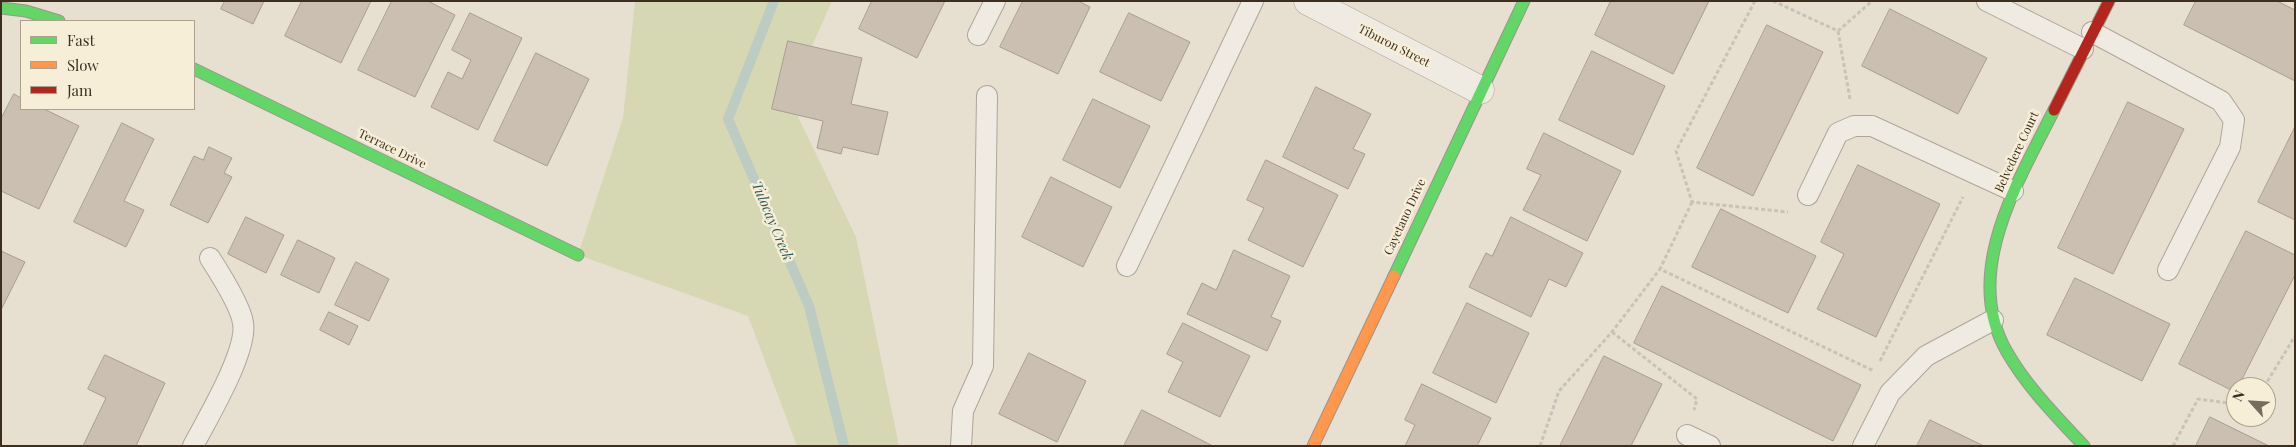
<!DOCTYPE html>
<style>
body{margin:0}
#map{position:relative;width:2296px;height:447px;overflow:hidden;background:#e7e0d1;font-family:"Playfair Display",serif}
canvas{display:block}
.frame{position:absolute;inset:0;border:2px solid #3d2e20;pointer-events:none}
.legend{position:absolute;left:20px;top:20px;width:175px;height:90px;box-sizing:border-box;background:#f7eed8;border:1px solid #ada18e;margin:0;padding:6px 9px;list-style:none;font-size:15px;color:#3d2e20}
.legend li{display:flex;align-items:center;gap:10px;height:25px}
.legend b{width:25px;border:1px solid #ada18e}
.north{position:absolute;left:2226px;top:377px;width:50px;height:50px;box-sizing:border-box;background:#f7eed8;border:1px solid #ada18e;border-radius:50%;rotate:296deg;font-size:14px;font-weight:700;line-height:20px;text-align:center;color:#3d2e20}
.north::after{content:'';display:block;margin:auto;width:18px;height:22px;background:#786c5e;clip-path:polygon(50% 0,100% 100%,50% 72%,0 100%)}
</style>
<div id="map">
<canvas width="2296" height="447"></canvas>
<div class="frame"></div>
<ul class="legend">
<li><b style="height:6px;background:#63d668"></b>Fast</li>
<li><b style="height:6px;background:#ff974d"></b>Slow</li>
<li><b style="height:6px;background:#b3261e"></b>Jam</li>
</ul>
<div class="north">N</div>
</div>
<script>
const ctx = document.querySelector('canvas').getContext('2d');
ctx.lineJoin = 'round';
function fillPath(path, color) {
  ctx.fillStyle = color;
  ctx.fill(path, 'evenodd');
}
function strokePath(path, color, width, dash) {
  ctx.strokeStyle = color;
  ctx.lineWidth = width;
  ctx.lineCap = dash ? 'butt' : 'round';
  ctx.setLineDash(dash || []);
  ctx.stroke(path);
}
function label(font, color, halo, rows, align = 'center') {
  ctx.font = font + ' "Playfair Display",serif';
  ctx.lineWidth = 5;
  ctx.setLineDash([]);
  ctx.textBaseline = 'middle';
  ctx.strokeStyle = halo;
  ctx.fillStyle = color;
  for (const [text, x, y, turn = 0] of rows) {
    ctx.save();
    ctx.translate(x, y);
    ctx.rotate((+turn || 0) * Math.PI / 180);
    ctx.textAlign = isNaN(turn) ? turn : align;
    if (halo) ctx.strokeText(text, 0, 0);
    ctx.fillText(text, 0, 0);
    ctx.restore();
  }
}
const green = new Path2D(`
 M635 1H832L789 98 856 237 899 446H797L748 316 578 255 623 118Z`);
const stream = new Path2D(`
 M774 1 728 119 809 306 844 446`);
const building = new Path2D(`
 M225 1H264L253 24 221 9Z
 M302 1H371L341 63 285 36Z
 M392 1H428L455 15 415 97 358 70Z
 M872 1H945L917 58 859 29Z
 M1023 1H1078L1090 7 1058 74 1000 47Z
 M1611 1H1709L1673 74 1595 35Z
 M2196 1H2277L2295 10V81L2184 25Z
 M1890 9 1987 58 1958 114 1862 66Z
 M470 13 522 38 478 130 431 107 448 72 462 79 471 60 452 50Z
 M1129 13 1190 42 1161 101 1100 72Z
 M1767 25 1823 52 1753 196 1697 168Z
 M788 41 862 58 851 104 888 112 878 155 843 147 841 154 817 148 823 121 772 109Z
 M1592 51 1665 86 1633 155 1559 120Z
 M536 53 589 79 547 166 494 141Z
 M1316 87 1371 114 1353 149 1365 154 1348 189 1283 157Z
 M14 94 21 98V109H44L79 126 39 209 1 191V119Z
 M1093 99 1150 126 1120 188 1063 160Z
 M2128 102 2184 129 2113 274 2058 248Z
 M122 123 154 139 124 201 144 210 126 247 74 222Z
 M2295 127V220L2258 202Z
 M1544 133 1621 171 1587 241 1523 210 1541 175 1527 169Z
 M209 147 232 158 224 173 232 177 208 223 170 205 194 156 203 160Z
 M1266 160 1338 195 1303 267 1248 240 1264 208 1247 200Z
 M1858 165 1940 204 1876 337 1817 309 1844 254 1821 242Z
 M1051 177 1112 207 1083 267 1022 237Z
 M1721 209 1816 256 1788 313 1692 267Z
 M246 217 284 235 266 273 228 254Z
 M1511 217 1583 253 1566 287 1549 279 1531 317 1469 287 1486 253 1492 256Z
 M2246 231 2295 255V275L2238 387H2236L2235 392 2179 364Z
 M298 240 335 258 319 293 281 275Z
 M1234 250 1290 276 1271 317 1281 321 1267 351 1187 314 1202 283 1216 290Z
 M1 251 25 262 1 310Z
 M356 262 389 279 369 321 335 305Z
 M2075 278 2170 324 2142 381 2047 335Z
 M1662 286 1861 385 1833 441 1634 343Z
 M1467 303 1529 333 1496 403 1433 373Z
 M329 312 358 326 349 345 320 330Z
 M1183 323 1250 356 1220 417 1168 392 1183 362 1167 354Z
 M1029 353 1086 381 1057 442 999 414Z
 M105 355 165 383 136 446H83L106 398 88 389Z
 M1604 356 1662 384 1631 446H1560Z
 M1422 384 1491 418 1477 446H1405L1415 425 1405 420Z
 M1142 410 1213 446H1124Z
 M2210 417 2269 446H2196Z
 M1930 420 1984 446H1917Z`);
const path = new Path2D(`
 M1755 1 1676 151 1692 202 1788 212
 M1773 1 1838 31 1872 1
 M1838 31 1850 99
 M1692 202 1660 269 1874 371
 M1612 332 1697 399 1694 410
 M1880 361 1963 197
 M2264 387 2295 336
 M1540 446 1559 391 1612 332 1660 269
 M2173 446 2198 399 2236 404`);
const lane = new Path2D(`
 M1987 1 2083 49
 M2092 32 2221 101 2234 120 2230 147 2168 270
 M978 35 995 1
 M1808 195 1838 133 1854 126H1872L2013 191
 M1127 266 1253 1
 M1687 435 1710 446
 M193 446C207 419 248 351 243 323 241 307 219 272 210 258
 M961 446 963 411 983 366 987 96
 M1863 446 1890 393 1926 356 1993 320`);
const street = new Path2D(`
 M1308 1 1480 90`);
const fast = new Path2D(`
 M1 8 26 11 59 21
 M194 69 578 255
 M2054 110C2018 182 1961 273 2007 352 2027 387 2057 417 2084 446
 M1394 276 1524 1`);
const slow = new Path2D(`
 M1313 446 1394 276`);
const jam = new Path2D(`
 M2054 110 2109 1`);
const streetNames = [
 ["Tiburon Street",1394,46,27],
 ["Terrace Drive",392,149,26],
 ["Belvedere Court",2017,152,-65],
 ["Cayetano Drive",1405,217,-65]
];
const waterNames = [
 ["Tulocay Creek",772,221,67]
];
fillPath(green, '#d6d7b3');
strokePath(stream, '#bcccc2', 10);
fillPath(building, '#cbbfb2');
strokePath(building, '#a89c90', 1);
strokePath(lane, '#ada599', 22);
strokePath(street, '#ada599', 29);
strokePath(fast, '#9c958a', 13);
strokePath(slow, '#9c958a', 13);
strokePath(jam, '#9c958a', 13);
strokePath(path, '#c8c2b9', 3, [4, 2.5]);
strokePath(lane, '#efebe3', 20);
strokePath(street, '#efebe3', 28);
strokePath(fast, '#63d668', 11);
strokePath(slow, '#ff974d', 11);
strokePath(jam, '#b3261e', 11);
label('12px', '#3d2e20', '#f7eed8', streetNames);
label('italic 14px', '#2f5d5a', '#f7eed8', waterNames);
</script>
